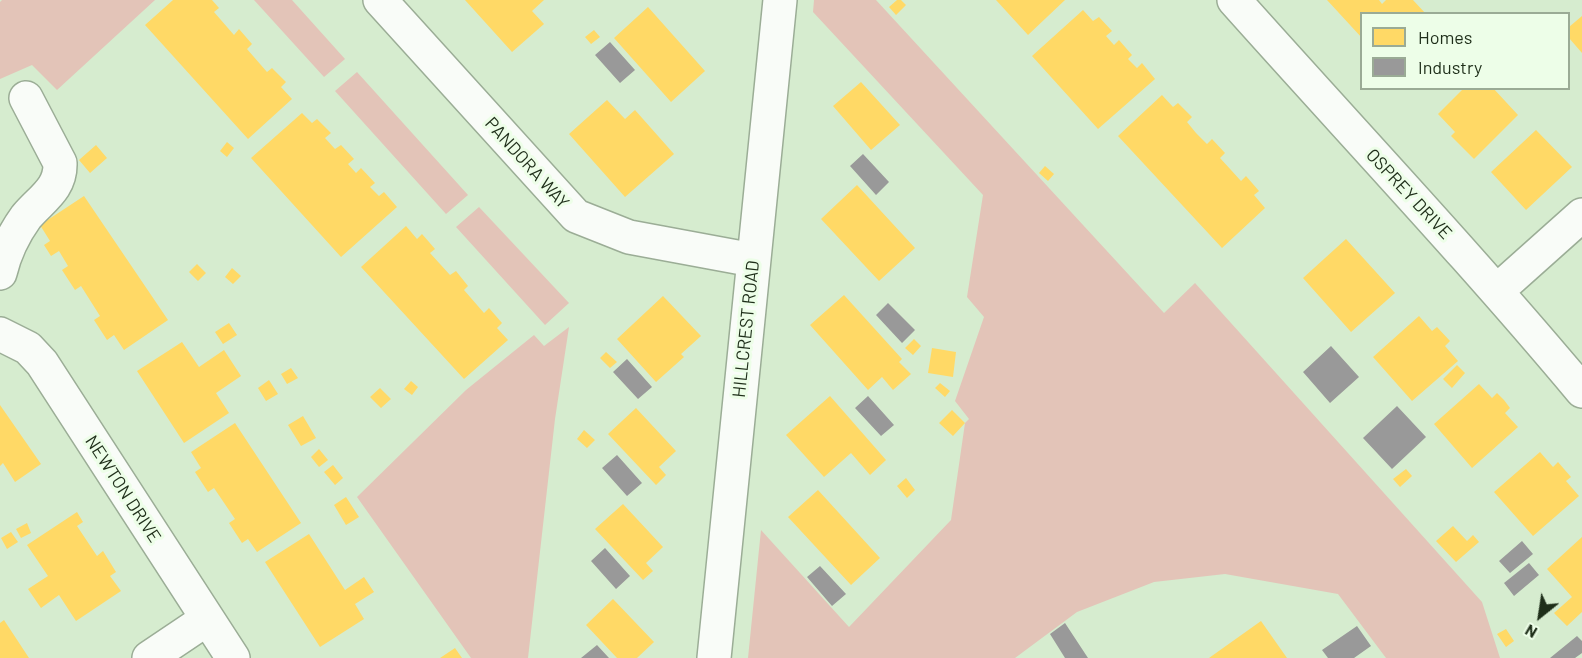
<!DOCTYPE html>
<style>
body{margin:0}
#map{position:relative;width:1582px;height:658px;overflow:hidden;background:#d6eccf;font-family:Barlow,sans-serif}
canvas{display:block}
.legend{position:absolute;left:1360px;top:12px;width:210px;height:78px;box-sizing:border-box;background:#edfee8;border:2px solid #9aab95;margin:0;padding:8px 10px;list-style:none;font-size:18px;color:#1e2e19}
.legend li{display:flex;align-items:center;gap:12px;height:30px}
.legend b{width:30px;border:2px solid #9aab95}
.north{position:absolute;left:1510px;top:586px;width:60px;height:60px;-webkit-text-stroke:4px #edfee8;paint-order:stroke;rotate:210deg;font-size:16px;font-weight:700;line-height:24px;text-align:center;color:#1e2e19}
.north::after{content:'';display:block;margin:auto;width:21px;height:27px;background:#1e2e19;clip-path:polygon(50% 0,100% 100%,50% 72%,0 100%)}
</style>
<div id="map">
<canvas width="1582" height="658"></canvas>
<ul class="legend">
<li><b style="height:16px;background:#ffd966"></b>Homes</li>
<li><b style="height:16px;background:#999"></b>Industry</li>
</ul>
<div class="north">N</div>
</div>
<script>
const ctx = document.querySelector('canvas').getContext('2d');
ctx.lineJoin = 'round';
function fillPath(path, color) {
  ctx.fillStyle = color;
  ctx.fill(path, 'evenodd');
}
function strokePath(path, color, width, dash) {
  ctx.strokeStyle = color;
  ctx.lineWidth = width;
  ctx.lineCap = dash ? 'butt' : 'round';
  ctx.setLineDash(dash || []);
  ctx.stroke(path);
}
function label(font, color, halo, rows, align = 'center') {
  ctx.font = font + ' Barlow,sans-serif';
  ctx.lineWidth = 6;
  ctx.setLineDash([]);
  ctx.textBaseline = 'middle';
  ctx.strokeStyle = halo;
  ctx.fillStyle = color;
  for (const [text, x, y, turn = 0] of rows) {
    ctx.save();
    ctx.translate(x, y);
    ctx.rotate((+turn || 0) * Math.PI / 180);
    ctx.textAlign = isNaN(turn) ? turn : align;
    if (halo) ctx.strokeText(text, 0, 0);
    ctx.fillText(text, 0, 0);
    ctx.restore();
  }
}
const green = new Path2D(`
 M2 0H155L57 90 32 65 0 79V2Z
 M254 0H292L345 59 324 77Z
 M814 0H876L1164 313 1195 283 1482 602 1500 658H1386L1338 594 1225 574 1154 582 1077 612 1015 658H748L761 530 849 627 951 520 965 423 969 419 955 401 984 317 967 297 983 195 813 12Z
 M357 72 468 195 446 214 335 91Z
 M479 207 569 303 545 325 456 227Z
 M569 327 555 419 528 658H471L357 497 466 390 534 335 544 346Z`);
const homes = new Path2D(`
 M173 0H212L219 8 214 12 234 35 239 29 252 44 247 49 267 72 272 68 286 82 281 87 292 99 248 139 145 25Z
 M465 0H544L532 11 544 24 512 52Z
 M897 0H901L906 5 896 15 889 7Z
 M996 0H1065L1028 35Z
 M1327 0H1379L1382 4 1386 0H1413L1426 14H1362V38Z
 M648 7 705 71 671 102 614 38Z
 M1083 10 1093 21 1099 17 1112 31 1106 36 1114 45 1119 40 1132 55 1128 59 1137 68 1142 63 1155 79 1098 129 1032 56Z
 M1582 16V53L1569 38V27Z
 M594 30 600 37 591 44 585 37Z
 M861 82 900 125 871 150 833 106Z
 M1464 88H1493L1518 115 1474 159 1451 136 1455 132 1438 114Z
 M1162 95 1173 107 1178 103 1192 117 1187 122 1196 133 1207 144 1212 139 1225 153 1220 158 1231 170 1241 181 1246 176 1259 191 1254 195 1265 208 1222 248 1118 136Z
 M607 100 625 119 635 110 674 154 625 197 569 134Z
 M302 113 312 123 317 119 331 133 325 138 335 149 341 145 354 159 348 164 356 173 361 168 375 183 370 187 379 196 384 192 397 207 341 257 251 158Z
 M1536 130 1572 167 1526 210 1491 172Z
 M227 142 234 148 227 157 220 151Z
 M96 145 107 158 90 173 79 160Z
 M1045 166 1054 174 1048 181 1039 173Z
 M857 185 915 248 879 281 821 219Z
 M84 196 168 320 124 350 114 335 107 340 94 320 100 316 81 286 75 290 62 270 68 266 59 251 51 256 44 245 50 241 40 225Z
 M406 226 417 239 422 234 429 242 435 249 430 253 450 275 456 271 468 286 464 290 484 313 489 308 502 323 497 328 508 340 464 379 361 267Z
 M1346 239 1395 293 1351 332 1303 278Z
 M197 264 206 273 198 281 189 272Z
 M232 268 241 276 233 284 225 277Z
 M844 295 902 359 899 362 911 374 893 390 882 377 868 390 810 325Z
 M663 296 701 336 681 354 684 357 656 382 617 339Z
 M1419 316 1432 331 1437 327 1450 341 1445 346 1458 361 1412 401 1373 357Z
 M229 323 237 335 223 344 215 332Z
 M914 339 921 346 913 355 905 348Z
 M182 342 199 367 224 350 241 376 216 393 229 413 184 443 137 371Z
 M932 348 956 352 953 377 928 373Z
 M606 352 617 362 610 368 600 358Z
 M1457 365 1465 373 1452 388 1443 379Z
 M291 368 298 378 287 384 281 374Z
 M269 380 278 394 266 401 258 388Z
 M411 381 418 387 412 395 404 389Z
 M940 383 950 391 945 397 935 388Z
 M1479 384 1492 398 1497 393 1504 400 1510 408 1505 413 1518 427 1472 468 1434 424Z
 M380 388 391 399 381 408 370 397Z
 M830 396 886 460 870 475 851 453 824 477 786 435Z
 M0 405 41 464 15 482 3 463 0 466Z
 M636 408 676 451 659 467 666 475 656 485 608 434Z
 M952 410 965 423 953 436 939 423Z
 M303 416 316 438 301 446 288 425Z
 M235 423 301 523 257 552 248 539 242 543 229 523 235 519 214 488 208 492 195 472 201 468 191 452Z
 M584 430 595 440 587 448 577 439Z
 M319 449 328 460 319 467 311 457Z
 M1540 452 1553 467 1558 462 1564 469 1571 477 1566 481 1579 496 1533 536 1494 492Z
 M333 465 343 478 335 485 324 472Z
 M1406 469 1412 476 1400 487 1393 479Z
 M906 478 915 490 907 498 897 486Z
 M818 490 880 558 851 585 788 517Z
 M346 497 359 517 346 525 334 505Z
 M623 504 663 547 646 563 653 571 643 580 595 529Z
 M77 512 83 522 77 526 97 556 103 551 116 572 110 576 121 591 76 621 59 595 41 608 28 589 48 576 27 545Z
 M27 523 31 533 21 538 16 529Z
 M1453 526 1467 541 1473 535 1479 542 1456 562 1436 541Z
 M11 532 18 542 7 549 1 538Z
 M309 534 345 590 364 577 374 592 355 604 364 619 320 647 265 562Z
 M1582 537V612L1567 626 1554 613 1572 597 1547 569Z
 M613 599 654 642 637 658H617L586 625Z
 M4 620 29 658H0V623Z
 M1261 621 1287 658H1209Z
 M1506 629 1514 641 1506 647 1497 634Z
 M455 648 462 658H440Z`);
const industry = new Path2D(`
 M610 42 635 70 620 83 595 55Z
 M863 154 889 182 876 195 850 166Z
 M888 303 915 330 902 343 876 315Z
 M1331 346 1359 377 1330 403 1303 372Z
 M627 359 652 387 638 399 613 372Z
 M868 396 894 425 881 436 855 408Z
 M1397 406 1426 437 1392 469 1363 438Z
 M617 455 642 483 627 496 602 468Z
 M1522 541 1533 554 1510 573 1499 561Z
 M605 548 630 576 616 589 591 561Z
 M1529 563 1539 575 1514 596 1504 583Z
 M820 566 846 594 832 606 807 577Z
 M1065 623 1088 658H1065L1050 634Z
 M1357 626 1371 646 1354 658H1328L1322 650Z
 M1577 636 1582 641V653L1575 658H1550Z
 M597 645 609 658H581Z`);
const minor = new Path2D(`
 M380 0 576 216 629 237 753 260
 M1234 0C1350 130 1470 257 1582 391
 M0 273C5 252 13 235 26 217 41 199 61 189 60 163L26 98
 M1498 290 1582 215
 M0 334 28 348 42 363 233 658
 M149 658 207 619
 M714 658 780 0`);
const streetNames = [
 ["PANDORA WAY",527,163,48],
 ["OSPREY DRIVE",1409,194,47],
 ["HILLCREST ROAD",746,329,-84],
 ["NEWTON DRIVE",123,489,57]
];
fillPath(green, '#e3c4b8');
fillPath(homes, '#ffd966');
fillPath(industry, '#999');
strokePath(minor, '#9bad96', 36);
strokePath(minor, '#f9fcf8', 33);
label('18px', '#1e2e19', '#edfee8', streetNames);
</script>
